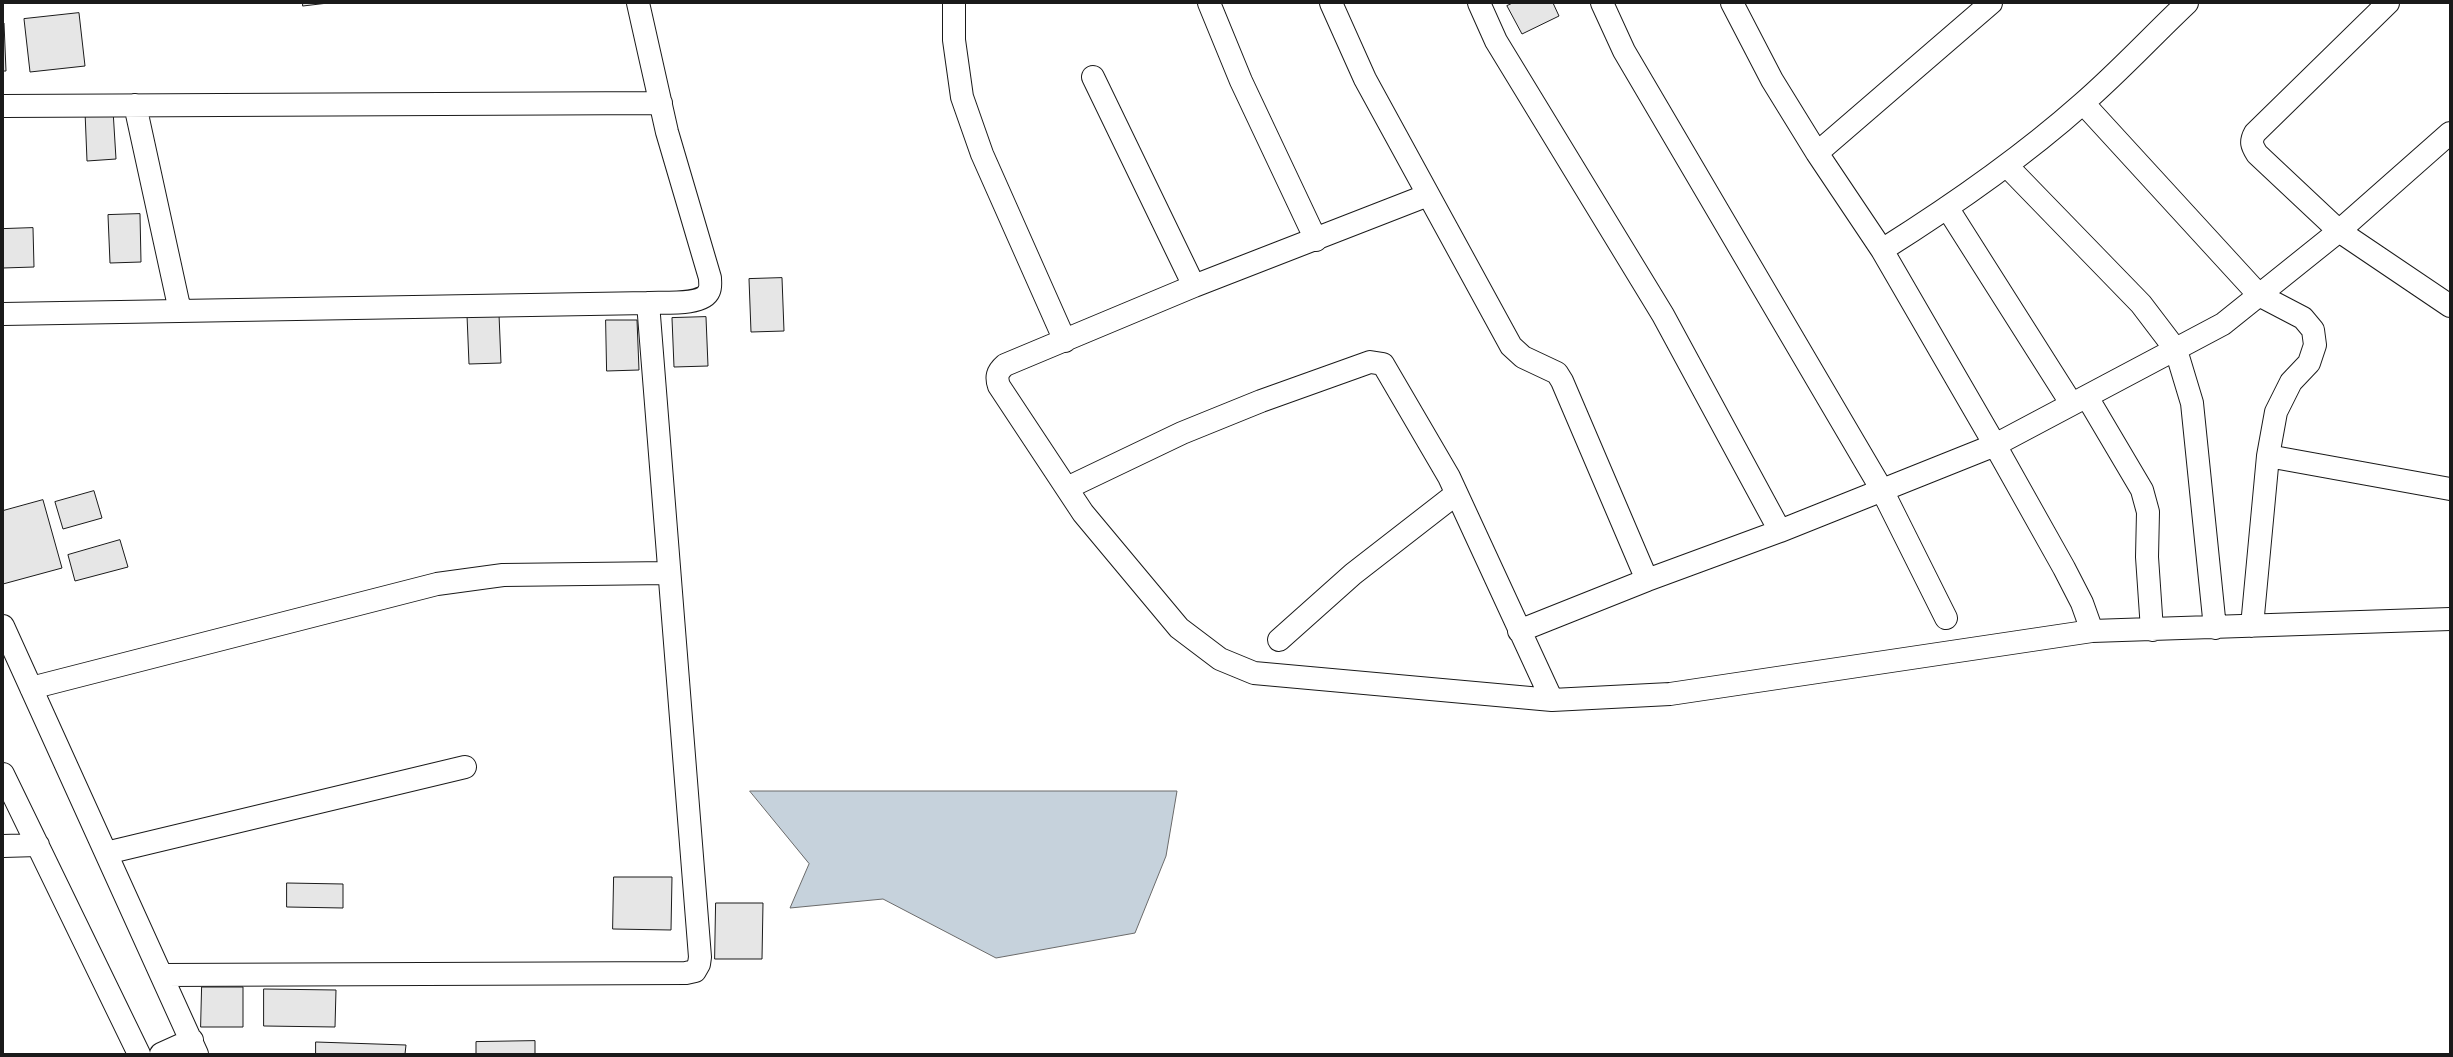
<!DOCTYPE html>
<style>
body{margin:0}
#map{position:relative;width:2453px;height:1057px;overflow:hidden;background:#fff;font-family:Raleway,sans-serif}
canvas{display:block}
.frame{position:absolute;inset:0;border:4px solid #1a1a1a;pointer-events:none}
</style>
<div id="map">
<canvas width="2453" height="1057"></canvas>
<div class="frame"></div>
</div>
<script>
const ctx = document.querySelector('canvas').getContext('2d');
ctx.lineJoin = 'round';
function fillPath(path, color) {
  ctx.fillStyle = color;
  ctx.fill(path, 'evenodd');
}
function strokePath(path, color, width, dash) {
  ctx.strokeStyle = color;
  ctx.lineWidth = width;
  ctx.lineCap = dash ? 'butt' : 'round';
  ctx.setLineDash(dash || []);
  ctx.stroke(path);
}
const water = new Path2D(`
 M750 791H1177L1166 856 1135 933 996 958 883 899 790 908 809 864Z`);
const building = new Path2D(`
 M303 3H328L303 6Z
 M1513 3H1553L1559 16 1522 34 1507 6Z
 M79 13 85 66 30 72 24 19Z
 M3 23H4L6 71H3Z
 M113 110 116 159 87 161 85 111Z
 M140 214 141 262 110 263 108 215Z
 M33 228 34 267 3 268V229Z
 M782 278 784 331 751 332 749 279Z
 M499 314 501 363 469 364 467 315Z
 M706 317 708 366 674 367 672 318Z
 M606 320H637L639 370 607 371Z
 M94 491 102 518 63 529 55 502Z
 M43 500 62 568 3 584V511Z
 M120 540 128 567 75 581 68 555Z
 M614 877H672L671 930 613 929Z
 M287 883 343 884V908L287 907Z
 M716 903H763L762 959H715Z
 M202 987H243V1027H201Z
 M264 989 336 990 335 1027 264 1026Z
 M535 1041V1054H476V1042Z
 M316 1042 406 1045 405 1054H316Z`);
const street = new Path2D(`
 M954 3V40L962 97 982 154 1065 341
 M1209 3 1241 81 1316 240
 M1331 3 1365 79 1511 346 1523 357 1557 373 1562 381 1647 580
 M1479 3 1496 41 1663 315 1780 531 1995 445 2223 324 2339 231 2450 133
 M1602 3 1624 51 1882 490 1946 618
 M1732 3 1772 80 1817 153 1882 250 1995 445 2064 568 2082 603 2092 631 2450 619
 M2388 3 2255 133C2250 142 2252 146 2257 154L2339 231 2450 306
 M1093 77 1194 286
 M2083 103 2259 295 2303 318 2313 330 2315 345 2309 363 2291 382 2276 412 2268 456 2252 626
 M135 105 180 311
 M3 106 661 103
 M1817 153 1991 3
 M2007 166 2141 304 2176 350 2192 403 2215 628
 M1428 195 1194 286 1005 365C997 372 996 377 999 386L1083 513 1179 628 1220 659 1254 673 1552 700 1670 694 2092 631
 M1948 209 2071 403
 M1882 250C1952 206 2020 159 2082 104 2119 72 2152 36 2187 3
 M3 314 648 303C662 302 703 306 709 291 711 287 710 282 710 278L667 132 638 3
 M2087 397 2142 490 2148 512 2147 557 2152 630
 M2268 456 2450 489
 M1067 488 1182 433 1261 401 1370 362 1383 364 1449 477 1552 700
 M3 626 197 1054
 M1519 631 1647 580 1780 531
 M1279 640 1353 574 1456 494
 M31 688 437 584 503 575 668 573
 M3 774 139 1054
 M3 846 38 845
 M106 853 465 767
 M163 975 686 973 695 971 699 964 700 957 648 303
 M161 1054 192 1040`);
fillPath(water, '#c6d2dc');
strokePath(water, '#6a6a6a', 1);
fillPath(building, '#e6e6e6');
strokePath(building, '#1a1a1a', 1);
strokePath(street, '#1a1a1a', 24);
strokePath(street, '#fff', 22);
</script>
